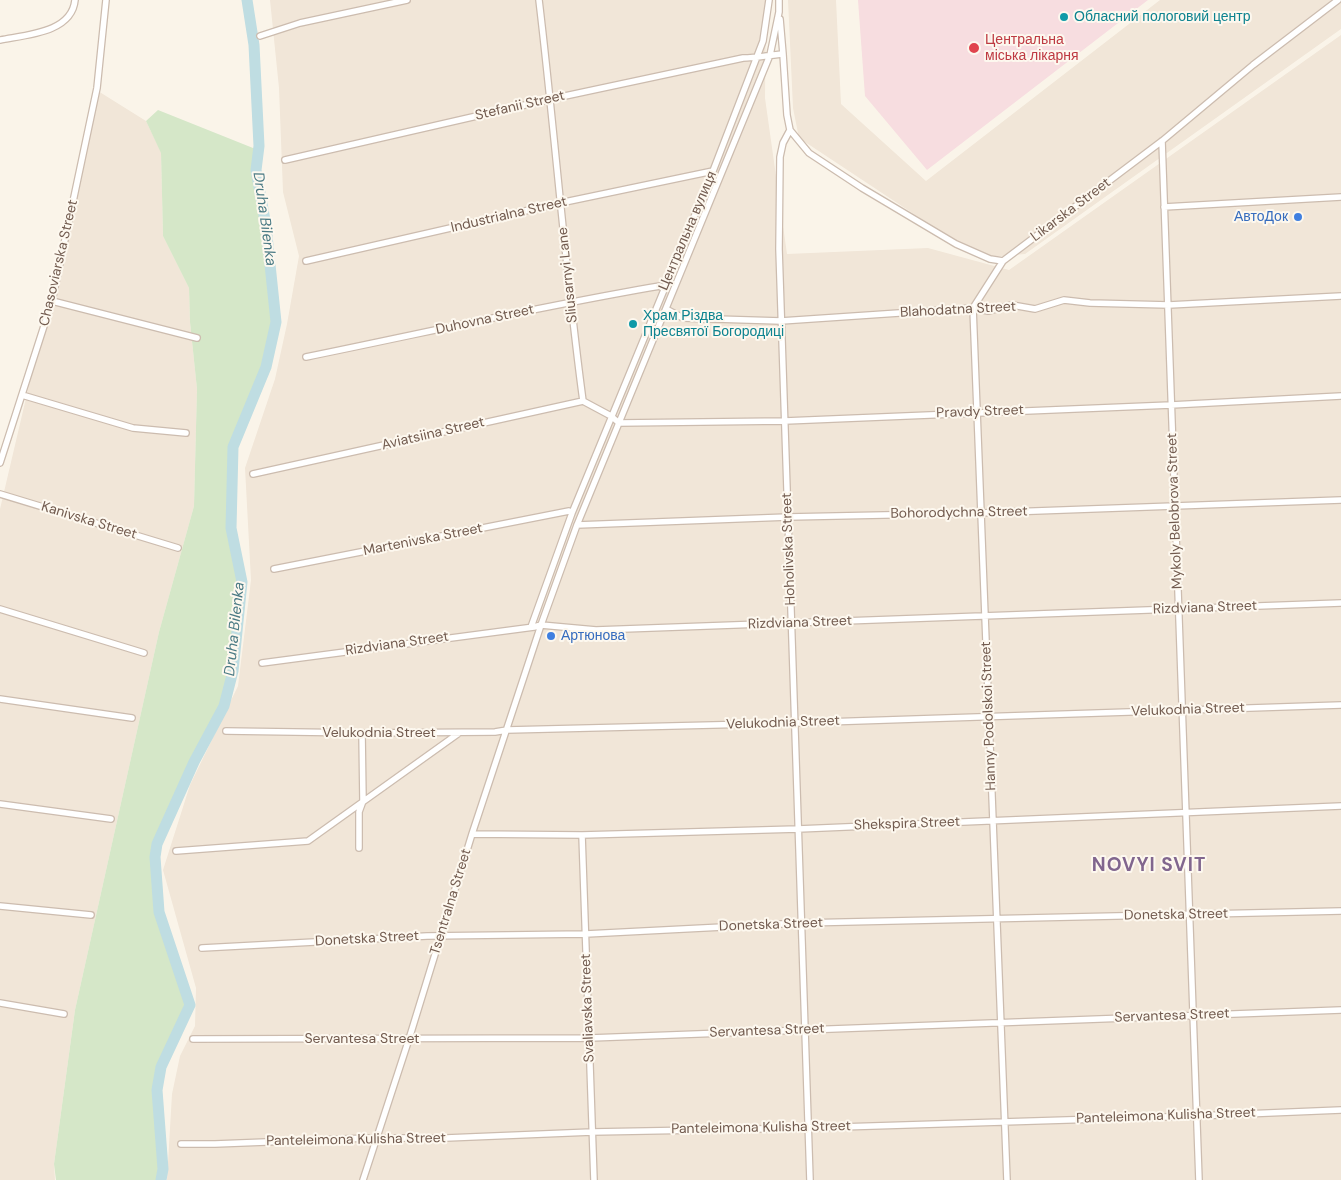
<!DOCTYPE html>
<meta charset="utf-8">
<style>
body{margin:0}
canvas{display:block;background:#faf4e9}
</style>
<canvas width="1341" height="1180"></canvas>
<script>
const ctx = document.querySelector('canvas').getContext('2d');
ctx.lineJoin = 'round';
function fillPath(path, color) {
  ctx.fillStyle = color;
  ctx.fill(path, 'evenodd');
}
function strokePath(path, color, width, dash) {
  ctx.strokeStyle = color;
  ctx.lineWidth = width;
  ctx.lineCap = dash ? 'butt' : 'round';
  ctx.setLineDash(dash || []);
  ctx.stroke(path);
}
function label(font, color, halo, rows, align = 'center') {
  ctx.font = font + ' "DM Sans",sans-serif';
  ctx.lineWidth = 4;
  ctx.setLineDash([]);
  ctx.textBaseline = 'middle';
  ctx.strokeStyle = halo;
  ctx.fillStyle = color;
  for (const [text, x, y, turn = 0] of rows) {
    ctx.save();
    ctx.translate(x, y);
    ctx.rotate((+turn || 0) * Math.PI / 180);
    ctx.textAlign = isNaN(turn) ? turn : align;
    if (halo) ctx.strokeText(text, 0, 0);
    ctx.fillText(text, 0, 0);
    ctx.restore();
  }
}
const residential = new Path2D(`
 M270 0H766L765 98 787 254 928 248 1009 270 1341 35V1180H167L172 1094 180 1056 195 1026 196 988 163 870 190 785 238 686 251 580 245 468 275 379 287 324 299 256 283 192 279 88Z
 M788 0H836L841 104 926 181 1160 0H1341V29L1025 254 992 257 944 234 799 138 793 108Z
 M98 91 146 121 161 152 163 236 189 288 190 322 197 389 194 506 159 632 75 1010 54 1164 55 1180H0V509Z`);
const medical = new Path2D(`
 M858 0H1148L927 170 865 96Z`);
const green = new Path2D(`
 M158 110 258 150 256 170 266 226 276 322 266 367 233 447 231 528 242 582 233 671 224 706 194 762 157 844 155 857 159 912 190 1005 161 1067 157 1090 163 1169 161 1180H56L54 1164 75 1010 159 632 194 506 197 389 190 322 189 288 163 236 161 153 146 121Z`);
const river = new Path2D(`
 M161 1180 163 1169 157 1090 161 1067 190 1005 159 912 155 857 157 844 194 762 224 706 233 671 242 582 231 528 233 447 266 367 276 322 266 226 256 170 259 146 254 45 247 0`);
const minor = new Path2D(`
 M539 0C555 134 565 268 583 401
 M780 19 783 54
 M260 36 300 23 407 0
 M0 40C25 35 72 33 75 0
 M790 130 809 153 862 188 956 244 990 259 1003 261
 M1162 141 1199 1180
 M285 160 551 99 743 58C757 58 769 55 783 54L787 115 790 130 783 143 780 157 779 249 810 1180
 M1164 207 1341 197
 M306 261 560 203 713 171
 M52 301 197 338
 M666 309 683 318 781 321 973 308 988 311 1012 305 1035 309 1064 300 1090 303 1169 305 1341 296
 M306 357C424 333 541 306 660 286L664 289
 M22 395 133 428 186 433
 M619 423 785 421 1171 405 1341 396
 M0 463 52 301 97 88 106 0
 M253 474 583 401 611 416 619 423
 M0 494 178 548
 M577 525 788 517 980 513 1341 500
 M274 569 569 511 572 513
 M0 609 144 653
 M531 627 572 513 713 171 763 41 769 0
 M262 663 534 627 541 625 596 630 1341 603
 M0 699 132 718
 M226 731 362 733 495 732 507 730 795 723 1341 705
 M0 804 111 819
 M472 834 582 835 798 829 1341 806
 M582 835 594 1180
 M359 848V812L363 801 362 733
 M176 851 308 841 459 733
 M0 906 91 915
 M202 948 427 936 586 934 801 923 1341 911
 M0 1003 64 1014
 M193 1039 590 1038 1341 1010
 M181 1144H215L368 1138H446L592 1132 808 1128 1196 1116 1341 1110
 M363 1180 409 1039 472 834 541 625 577 525 770 55 779 12V0
 M1007 1180 973 308 1003 261 1162 141 1253 65 1338 0`);
const markers = [
 [1064,17,5,"#0f9aa8"],
 [974,48,6,"#e0444e"],
 [1298,217,5,"#3f7fe0"],
 [633,324,5,"#0f9aa8"],
 [551,636,5,"#3f7fe0"]
];
const cultureNames = [
 ["Обласний пологовий центр",1074,17],
 ["Храм Різдва",643,316],
 ["Пресвятої Богородиці",643,332]
];
const healthNames = [
 ["Центральна",985,40],
 ["міська лікарня",985,56]
];
const streetNames = [
 ["Stefanii Street",520,106,-13],
 ["Likarska Street",1071,210,-37],
 ["Industrialna Street",509,215,-13],
 ["Центральна вулиця",688,231,-67],
 ["Chasoviarska Street",59,263,-77],
 ["Sliusarnyi Lane",568,275,-96],
 ["Blahodatna Street",958,310,-3],
 ["Duhovna Street",485,320,-12],
 ["Pravdy Street",980,412,-2],
 ["Aviatsiina Street",433,434,-13],
 ["Mykoly Belobrova Street",1175,511,-92],
 ["Bohorodychna Street",959,513,-1],
 ["Kanivska Street",89,521,17],
 ["Martenivska Street",423,540,-11],
 ["Hoholivska Street",789,549,-92],
 ["Rizdviana Street",1205,608,-2],
 ["Rizdviana Street",800,623,-2],
 ["Rizdviana Street",397,644,-8],
 ["Velukodnia Street",1188,710,-2],
 ["Hanny Podolskoi Street",989,716,-92],
 ["Velukodnia Street",783,723,-2],
 ["Velukodnia Street",379,733],
 ["Shekspira Street",907,824,-2],
 ["Tsentralna Street",451,902,-73],
 ["Donetska Street",1176,915,-1],
 ["Donetska Street",771,925,-2],
 ["Donetska Street",367,939,-3],
 ["Svaliavska Street",588,1008,-92],
 ["Servantesa Street",1172,1016,-2],
 ["Servantesa Street",767,1031,-2],
 ["Servantesa Street",362,1039],
 ["Panteleimona Kulisha Street",1166,1116,-2],
 ["Panteleimona Kulisha Street",761,1128,-1],
 ["Panteleimona Kulisha Street",356,1140,-1]
];
const shopNames = [
 ["АвтоДок",1288,217],
 ["Артюнова",561,636,"left"]
];
const waterNames = [
 ["Druha Bilenka",264,219,82],
 ["Druha Bilenka",235,629,-84]
];
const districtNames = [
 ["NOVYI SVIT",1149,866]
];
fillPath(residential, '#f1e6d8');
fillPath(medical, '#f7dde0');
fillPath(green, '#d5e7c8');
strokePath(river, '#bfdde2', 11);
strokePath(minor, '#ccbcaf', 8);
strokePath(minor, '#fff', 5.5);
for (const [x, y, r, color] of markers) {
  const dot = new Path2D();
  dot.arc(x, y, r, 0, 2 * Math.PI);
  ctx.fillStyle = color;
  ctx.fill(dot);
  strokePath(dot, '#fdf8ef', 2);
}
label('14px', '#0d838f', '#fdf8ef', cultureNames, 'left');
label('14px', '#be3a42', '#fdf8ef', healthNames, 'left');
label('14px', '#725b4f', '#fdf8ef', streetNames);
label('14px', '#366cbe', '#fdf8ef', shopNames, 'right');
label('italic 15px', '#4a7a84', '#fdf8ef', waterNames);
ctx.letterSpacing = '1px';
label('bold 19px', '#81668e', '#fdf8ef', districtNames);
ctx.letterSpacing = '0px';
</script>
